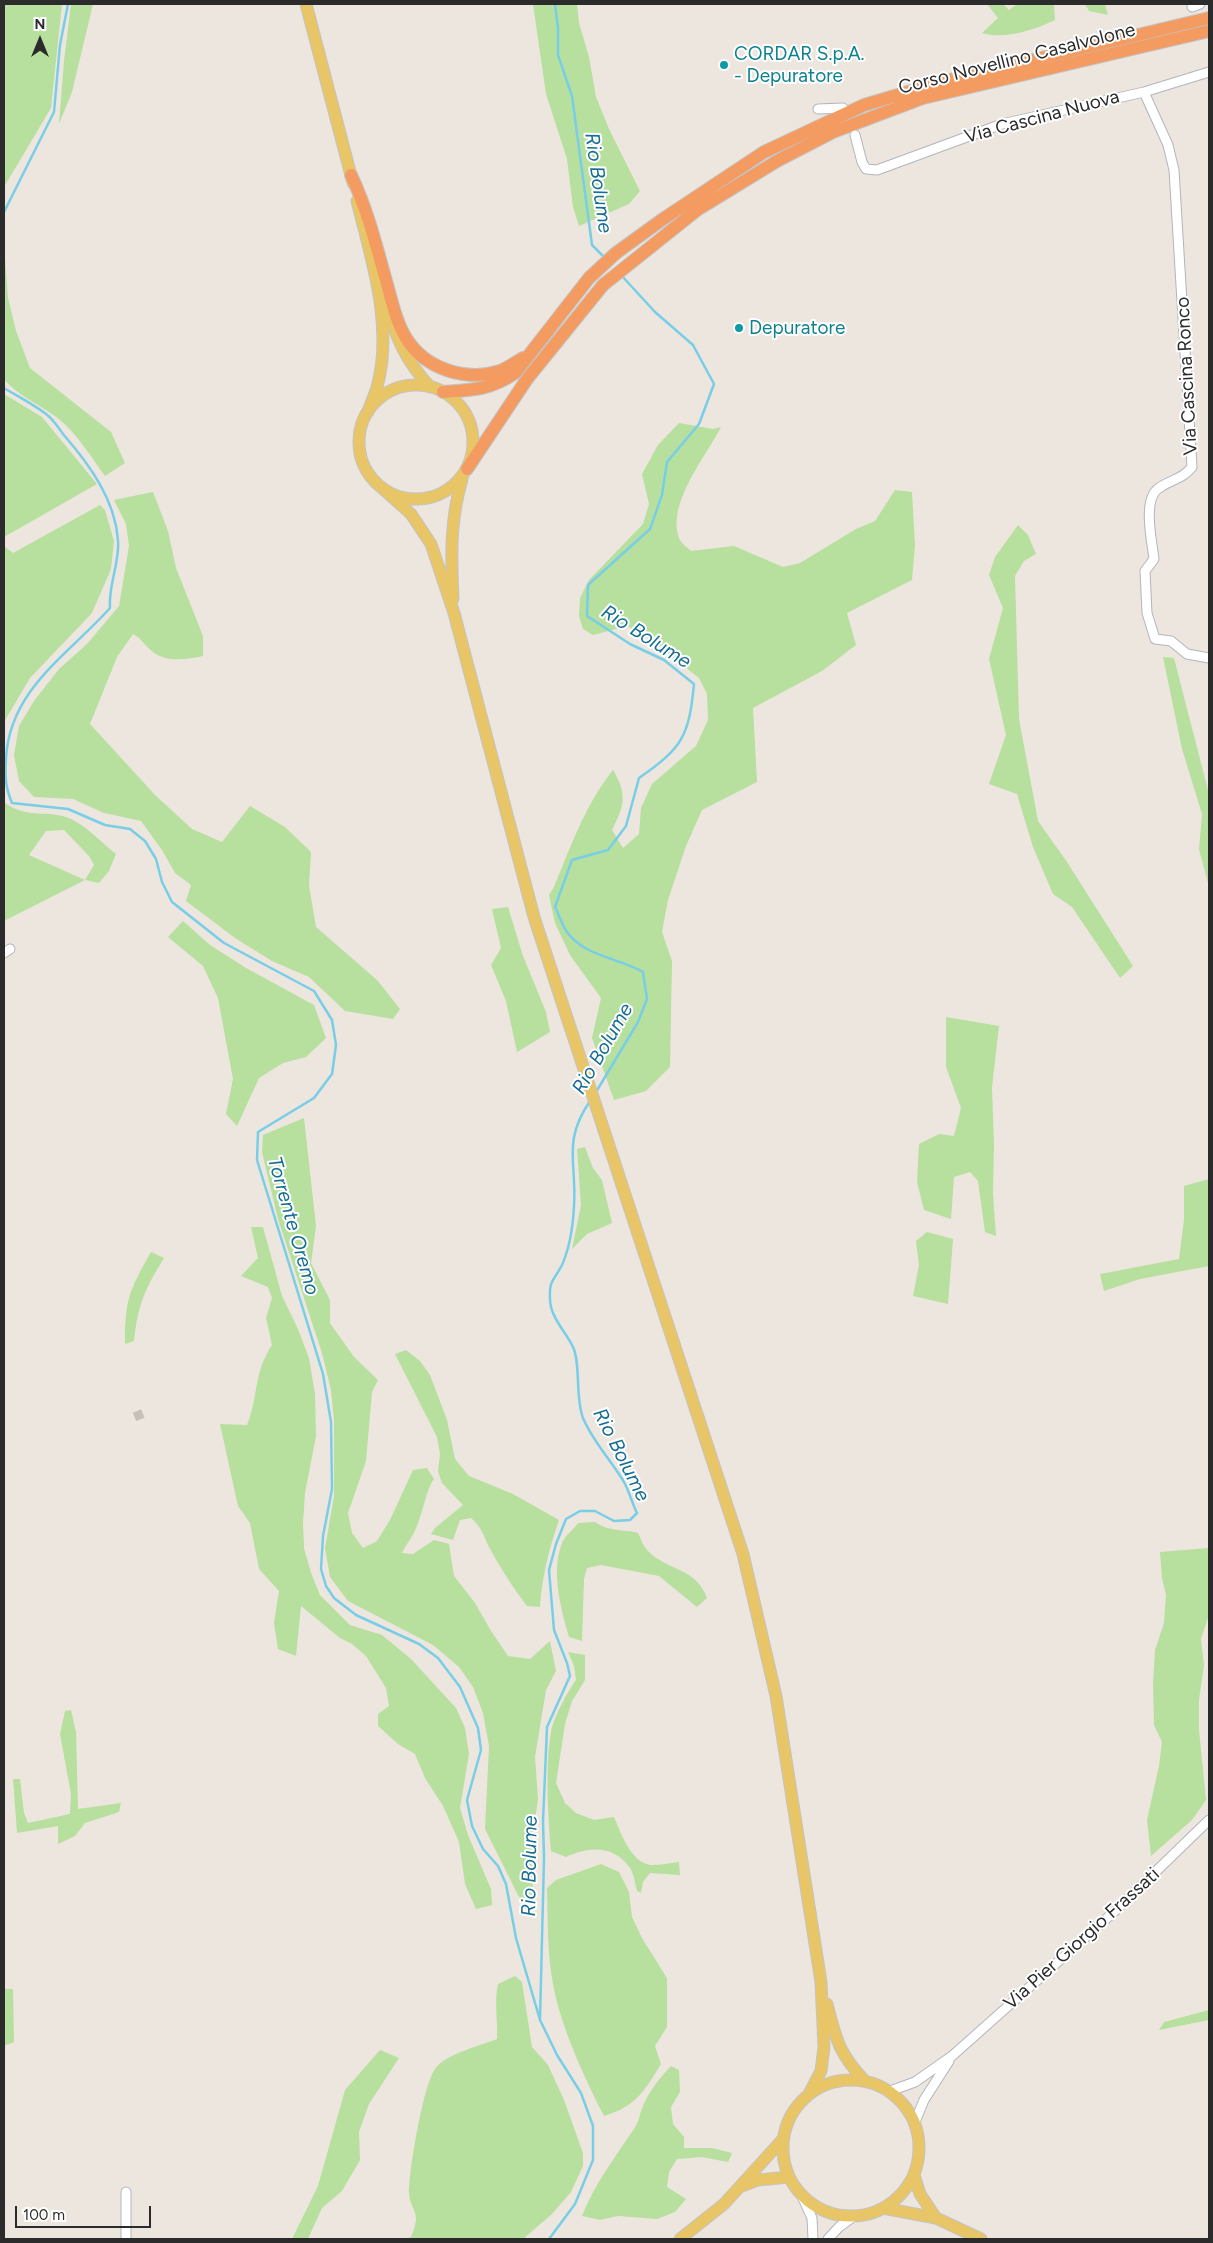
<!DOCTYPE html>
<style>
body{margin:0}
#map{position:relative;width:1213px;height:2243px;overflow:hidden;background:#ece6de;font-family:Figtree,sans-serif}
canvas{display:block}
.frame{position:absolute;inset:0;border:5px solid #2b2b2b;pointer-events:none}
.north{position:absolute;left:15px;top:15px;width:50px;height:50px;-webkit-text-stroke:4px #fff;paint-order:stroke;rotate:0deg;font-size:14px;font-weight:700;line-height:20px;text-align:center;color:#2b2b2b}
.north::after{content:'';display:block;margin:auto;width:18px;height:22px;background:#2b2b2b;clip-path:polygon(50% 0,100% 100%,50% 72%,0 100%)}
.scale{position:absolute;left:15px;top:2206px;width:136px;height:22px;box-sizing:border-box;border:2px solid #2b2b2b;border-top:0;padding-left:6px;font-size:15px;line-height:18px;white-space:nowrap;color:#2b2b2b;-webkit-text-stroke:4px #fff;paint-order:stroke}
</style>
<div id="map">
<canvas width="1213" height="2243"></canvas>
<div class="frame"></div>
<div class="north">N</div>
<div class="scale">100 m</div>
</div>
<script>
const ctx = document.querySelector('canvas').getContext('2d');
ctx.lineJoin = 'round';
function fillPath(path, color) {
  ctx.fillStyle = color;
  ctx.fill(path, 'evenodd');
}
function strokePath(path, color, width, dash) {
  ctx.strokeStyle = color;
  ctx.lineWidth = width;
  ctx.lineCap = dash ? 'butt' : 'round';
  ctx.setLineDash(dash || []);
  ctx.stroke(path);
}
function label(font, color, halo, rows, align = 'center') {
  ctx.font = font + ' Figtree,sans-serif';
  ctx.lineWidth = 4;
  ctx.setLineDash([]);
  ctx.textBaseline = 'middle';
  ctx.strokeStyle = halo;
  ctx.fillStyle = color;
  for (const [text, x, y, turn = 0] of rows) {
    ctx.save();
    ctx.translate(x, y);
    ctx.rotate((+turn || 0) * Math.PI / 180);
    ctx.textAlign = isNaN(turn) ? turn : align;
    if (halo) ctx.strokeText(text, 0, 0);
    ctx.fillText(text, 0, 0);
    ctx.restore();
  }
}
const green = new Path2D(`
 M4 4H62L51 108 4 187Z
 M71 4H93L72 92 59 124 64 61Z
 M533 4H577L579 23 589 57 596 97 609 129 640 191 629 204 579 226 573 207 567 159 546 94Z
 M987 4H1003L1009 10 1017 4H1054L1055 20C1034 30 1004 40 982 33L998 18Z
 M1085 4H1105L1108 15 1089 11Z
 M4 246 8 298 16 331 30 368 111 432 125 463 105 476C91 457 78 435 59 419 42 406 17 395 4 379Z
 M4 394 42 417 97 484 4 537Z
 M679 423 713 429 721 427C706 457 665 505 680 540 682 544 688 548 691 551L734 546 783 567 800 563 856 529 875 521 895 490 912 492 915 546 912 580 847 613 856 645 822 671 753 708 757 782 702 810 686 846 668 900 662 932 672 961 670 1067 646 1091 614 1100 592 1038 601 998 570 955 555 923 549 895 554 887C571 846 585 805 613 770 628 795 624 806 612 830L623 848 639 834 641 808 652 784 696 746 708 720 707 694 699 678 646 636 627 626 593 635 583 629 579 616 580 598 589 580 643 524 649 504 642 474 658 445Z
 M153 492 168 531 176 568 203 636V656C187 659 167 663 153 652 145 646 142 639 133 634L117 657 90 724 155 795 192 829 222 842 250 806 285 827 311 852 309 886 316 927 377 980 400 1009 393 1019 345 1011 309 977 272 961 235 938 186 901 191 885 175 873 162 850 141 821 104 813 73 799 34 797 19 781 14 755 19 726 34 701 59 669 87 644 119 606 129 546 126 524 114 500Z
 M100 505 105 510 114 541 111 569 92 613 30 678 4 722V546L13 553Z
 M1018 525 1028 535 1036 554 1024 561 1015 576 1019 719 1038 821 1067 862 1133 966 1120 978 1072 907 1053 894 1033 847 1017 794 989 784 1006 735 989 659 1003 608 989 575 995 557Z
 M1163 657 1174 658 1209 794V887L1199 849 1202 814 1182 749Z
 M4 802C26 819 43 810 66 817 84 823 102 843 116 854L109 871 99 883 85 880 4 921ZM64 830 89 856 94 865 85 880 29 855 46 831Z
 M508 907 523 956 546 1012 550 1032 517 1052 506 1001 491 965 501 948 492 909Z
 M183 921 210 945 246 968 314 1005 326 1038 306 1057 283 1063 259 1078 237 1126 226 1114 233 1079 218 998 203 966 168 937Z
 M946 1017 999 1026 992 1087 994 1145 993 1194 996 1236 985 1232 978 1181 970 1172 954 1177 951 1219 924 1210 917 1182 919 1144 939 1134 954 1136 961 1108 946 1067Z
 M304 1118 316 1226 311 1263 330 1300V1323L354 1357 378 1380 372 1392 366 1461 348 1513 352 1533 363 1548 377 1541 390 1520 413 1470 427 1468 434 1479C427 1487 422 1516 416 1528 413 1537 406 1544 402 1553L413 1554 434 1540 449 1544 454 1576 475 1603 491 1631 508 1656 530 1659 550 1641 556 1671 546 1690 535 1757 538 1799 531 1848 533 1892 528 1910 518 1895 485 1829 489 1746 483 1713 473 1687 459 1667 433 1645 348 1601 330 1577 325 1548 334 1496V1421L331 1390 322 1353 278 1219 262 1152 263 1135Z
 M585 1147 593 1168 602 1180 612 1223 587 1234 572 1249 581 1205 577 1149Z
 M1209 1179V1266L1140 1279 1104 1291 1100 1274 1179 1259 1184 1220V1186Z
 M251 1227H263L282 1296 298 1329 309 1358 315 1394 316 1436 305 1493 303 1523 304 1548 311 1573 320 1595 350 1625 382 1635 411 1659 456 1708 465 1728 469 1754 460 1808 468 1835 491 1889 492 1905 476 1909 465 1884 459 1842 443 1806 425 1778 415 1754 398 1744 378 1726V1714L389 1706 386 1688 366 1656 352 1644 340 1638 301 1606 296 1656 278 1649 274 1623 279 1591 259 1569 250 1523 238 1506 220 1424 247 1425C259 1395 253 1374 272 1345L266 1318 272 1298 268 1287 241 1276 258 1258Z
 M927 1232 953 1239 948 1304 913 1296 919 1265 916 1241Z
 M151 1252 164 1258C145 1289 138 1304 134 1341L125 1344C125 1299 129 1291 151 1252Z
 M406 1350 420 1361 430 1375 447 1420 455 1459 469 1476 513 1494 559 1520C549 1549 542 1576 540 1607L527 1606C513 1588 500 1567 489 1547 483 1534 482 1528 471 1518L460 1520 453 1540 431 1534 435 1528 463 1505 442 1483 438 1471 440 1454 437 1437 395 1354Z
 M595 1522C610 1532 622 1529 638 1533 641 1539 643 1546 648 1551 667 1571 696 1567 707 1598L697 1607 659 1576 601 1565 587 1568 584 1579 582 1641 569 1637C561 1609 550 1570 563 1541 566 1535 574 1529 578 1523Z
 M1209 1548V1615L1201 1639 1204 1665 1199 1700V1730L1206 1800 1192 1820 1151 1856 1147 1820 1159 1766 1162 1742 1154 1725 1153 1684 1155 1650 1164 1623 1166 1595 1162 1578 1160 1552Z
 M568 1652 585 1655V1680L572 1701 565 1724 556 1783 565 1803 576 1813 594 1820 614 1817C621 1833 631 1863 651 1865 660 1865 670 1863 679 1862L680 1875 650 1873 643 1882 641 1893 637 1891C635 1884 634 1874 630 1868 614 1845 589 1846 566 1857L551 1851C548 1818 545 1764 551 1732 554 1716 567 1693 576 1680L574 1666Z
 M71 1710 76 1732 78 1809 121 1803 119 1812 85 1823 75 1836 58 1844V1826L17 1833 13 1779H20L24 1813 28 1823 70 1814 71 1794 60 1734 65 1711Z
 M601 1864 619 1872 629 1892 632 1917 642 1938 667 1978V2027L655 2046 661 2064C644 2092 636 2106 604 2116 585 2079 560 2025 553 1984 547 1952 548 1920 547 1888L556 1880Z
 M515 1976 522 1982 532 2047 548 2065 564 2100 583 2153V2166L571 2192 552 2214 523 2239H405L411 2237C413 2232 416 2224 416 2219 416 2210 409 2203 409 2193 409 2170 423 2086 435 2069 445 2054 480 2046 497 2039 498 2021 494 2001 498 1984Z
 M4 1989H13L14 2042 4 2046Z
 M1209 2010V2020L1159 2030 1164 2022Z
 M380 2050 399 2058 369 2104 359 2132 360 2160 342 2191 322 2208 308 2239H292L318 2186 345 2090Z
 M671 2066 679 2070 680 2092 671 2107 673 2124 684 2137V2148H712L732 2153 728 2162 702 2157 677 2159 669 2172 667 2187 686 2199 675 2212 657 2219 618 2216 600 2220 582 2216C594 2185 615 2157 634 2129 639 2122 640 2112 644 2104 650 2090 660 2078 671 2066Z`);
const stream = new Path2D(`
 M555 4 558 28V55L572 96 592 245 605 258
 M4 212 54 112 60 45 68 4
 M4 388C17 396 33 404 46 414 53 419 58 427 63 434 89 464 115 499 118 540 120 563 108 585 110 608 68 655 10 689 6 758 5 777 5 786 12 803L68 809 105 825 130 829 145 841 156 859 162 882 172 902 224 943 314 991 332 1020 336 1045 332 1074 314 1098 258 1132 257 1160 323 1374 331 1422 332 1489 323 1536 321 1569 326 1586 334 1598 356 1615 419 1644 438 1658 460 1687 478 1728 481 1750 467 1800 472 1826 483 1849 498 1866 506 1884 516 1938 540 2020 557 2055 581 2093 593 2126V2160L575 2204 549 2239
 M596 1092 638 1022 647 999 643 972C620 958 585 957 567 932 562 925 559 915 555 907L572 860 608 850 626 826 639 778C682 748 689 737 694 684L664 660 630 644 587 616 588 585 650 529 662 495 667 462 699 424 714 384 693 345 655 312 621 275
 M540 2020 544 1858 543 1821 547 1727 570 1676 567 1663 554 1630 549 1570 556 1544 566 1519 580 1511H595L614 1521 630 1520 637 1513C632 1503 629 1491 624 1482 611 1460 593 1442 583 1418 575 1398 581 1364 573 1347 566 1332 550 1317 550 1299 549 1279 554 1281 562 1265 570 1247 573 1226 574 1206 577 1162 562 1142 590 1101`);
const minorTunnel = new Path2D(`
 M137 1411 141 1421`);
const minor = new Path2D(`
 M1192 7 1200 4
 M1144 92 1168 145 1174 170 1192 467C1183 479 1170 480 1159 488 1142 499 1152 541 1154 559L1145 571 1147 613 1155 639 1171 641 1187 654 1209 658
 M818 109 843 108
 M855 135 862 162 866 169 877 170 1002 124 1144 92 1209 72
 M4 953 10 949
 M890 2091 915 2082 952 2056 1115 1911 1209 1820
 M915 2122 924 2100 949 2061
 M126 2192V2239
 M801 2194 812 2218 813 2239
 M828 2239 839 2227 854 2216`);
const major = new Path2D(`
 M306 4 353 183
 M357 201C371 258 393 324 378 383 376 393 371 402 368 412
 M386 304C396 338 406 361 430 387
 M359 442a57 57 0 1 1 114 0a57 57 0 1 1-114 0Z
 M382 488 411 514 431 544 454 613 534 917 743 1554 776 1696 821 1982 824 2047 821 2071 809 2094
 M453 599C451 555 450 521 462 479
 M827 2004C836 2039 839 2054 865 2081
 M783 2148a68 68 0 1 1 136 0a68 68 0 1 1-136 0Z
 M914 2175 920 2194 936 2218
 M742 2186 758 2180 789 2177
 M883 2208 936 2218 981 2239
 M680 2239 724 2204 783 2139`);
const highway = new Path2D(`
 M351 175C367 209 375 241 385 277 391 297 395 320 406 338 425 369 466 382 500 371 508 368 516 362 523 358
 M443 392C472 390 490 390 515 373L589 278 616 253 663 219 764 152 864 105 945 81 1209 18
 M467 469 527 379 603 285 697 210 777 161 833 132 923 98 1209 31`);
const markers = [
 [724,65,5,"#0f9aa8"],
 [739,328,5,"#0f9aa8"]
];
const cultureNames = [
 ["CORDAR S.p.A.",734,54],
 ["- Depuratore",734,76],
 ["Depuratore",749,328]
];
const streetNames = [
 ["Corso Novellino Casalvolone",1017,59,-14],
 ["Via Cascina Nuova",1042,117,-15],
 ["Via Cascina Ronco",1187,376,-93],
 ["Via Pier Giorgio Frassati",1082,1939,-42]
];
const waterNames = [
 ["Rio Bolume",598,183,82],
 ["Rio Bolume",646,637,32],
 ["Rio Bolume",603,1049,-60],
 ["Torrente Oremo",293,1226,74],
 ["Rio Bolume",621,1455,63],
 ["Rio Bolume",530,1866,-89]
];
fillPath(green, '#b7df9e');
strokePath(stream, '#78cee7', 2.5);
strokePath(minorTunnel, '#c5c1ba', 9, [9, 4.5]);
strokePath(minor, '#b2b5be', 11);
strokePath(major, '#c4c4c4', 13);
strokePath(highway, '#c4c4c4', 14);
strokePath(minor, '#fff', 9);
strokePath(major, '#e8c567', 11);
strokePath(highway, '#f49b61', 12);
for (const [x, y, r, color] of markers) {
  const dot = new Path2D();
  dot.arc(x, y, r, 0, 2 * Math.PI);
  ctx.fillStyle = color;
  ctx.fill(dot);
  strokePath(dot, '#fff', 2);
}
label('19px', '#0d838f', '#fff', cultureNames, 'left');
label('19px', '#2b2b2b', '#fff', streetNames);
label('italic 20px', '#166e94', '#fff', waterNames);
</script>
